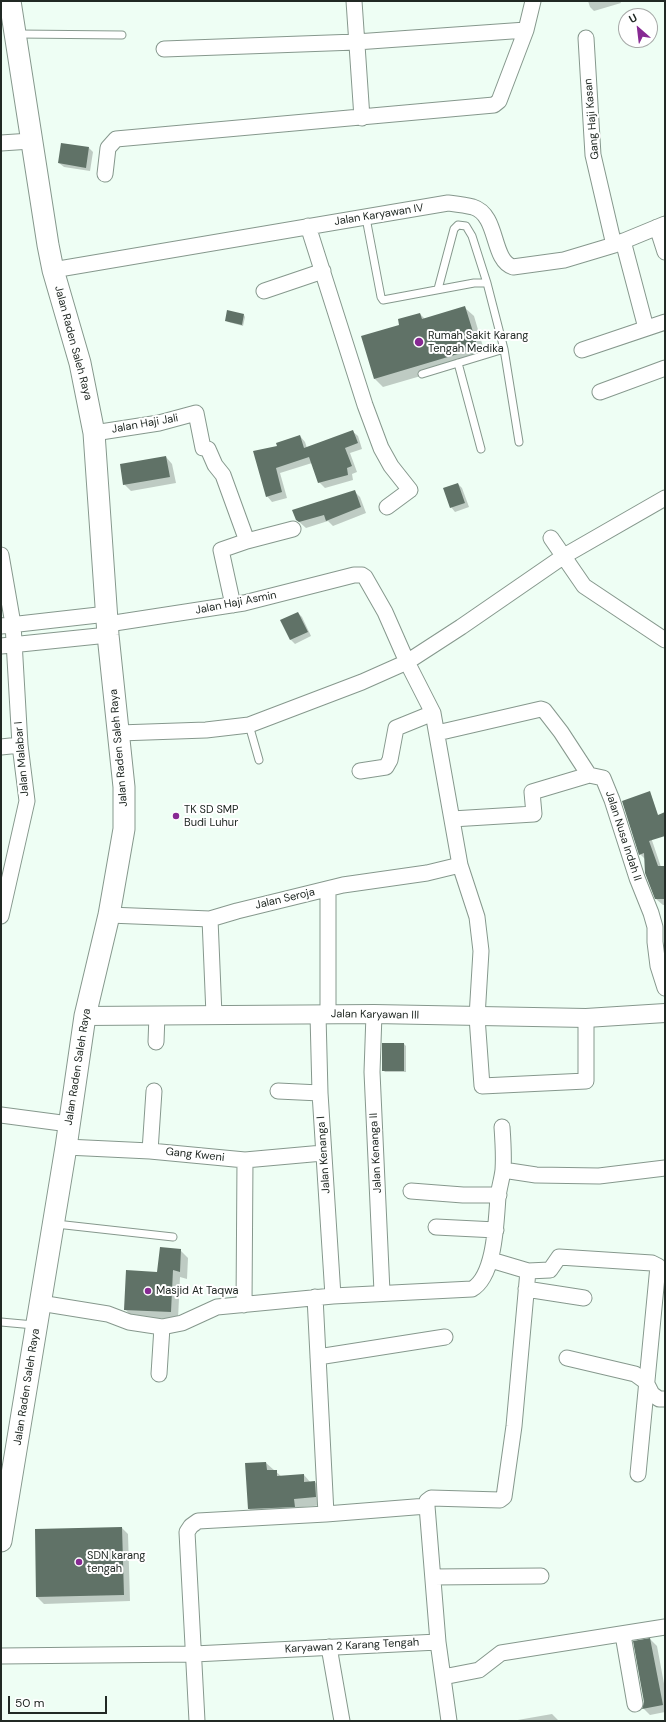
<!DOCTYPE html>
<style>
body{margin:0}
#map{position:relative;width:666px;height:1722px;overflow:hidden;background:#eefef4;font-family:"DM Sans",sans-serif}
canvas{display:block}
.frame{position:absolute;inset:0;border:2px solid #212924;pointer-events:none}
.north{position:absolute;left:618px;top:8px;width:40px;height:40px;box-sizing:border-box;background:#fff;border:1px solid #a6a9a7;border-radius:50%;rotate:332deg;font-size:11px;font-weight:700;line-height:16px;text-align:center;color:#212924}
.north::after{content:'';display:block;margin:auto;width:14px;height:18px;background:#872993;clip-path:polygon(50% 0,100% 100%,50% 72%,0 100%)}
.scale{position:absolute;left:8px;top:1696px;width:99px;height:18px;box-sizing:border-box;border:2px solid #212924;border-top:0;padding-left:5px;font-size:12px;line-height:14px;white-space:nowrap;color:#212924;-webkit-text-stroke:3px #fff;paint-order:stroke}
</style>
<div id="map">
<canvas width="666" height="1722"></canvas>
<div class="frame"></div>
<div class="north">U</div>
<div class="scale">50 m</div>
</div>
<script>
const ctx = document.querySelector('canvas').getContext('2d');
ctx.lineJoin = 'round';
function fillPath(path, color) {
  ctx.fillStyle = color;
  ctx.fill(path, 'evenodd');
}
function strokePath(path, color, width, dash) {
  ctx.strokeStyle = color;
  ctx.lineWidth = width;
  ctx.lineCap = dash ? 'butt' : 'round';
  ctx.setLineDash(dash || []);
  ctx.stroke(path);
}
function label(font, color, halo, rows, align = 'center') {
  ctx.font = font + ' "DM Sans",sans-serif';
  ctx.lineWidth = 4;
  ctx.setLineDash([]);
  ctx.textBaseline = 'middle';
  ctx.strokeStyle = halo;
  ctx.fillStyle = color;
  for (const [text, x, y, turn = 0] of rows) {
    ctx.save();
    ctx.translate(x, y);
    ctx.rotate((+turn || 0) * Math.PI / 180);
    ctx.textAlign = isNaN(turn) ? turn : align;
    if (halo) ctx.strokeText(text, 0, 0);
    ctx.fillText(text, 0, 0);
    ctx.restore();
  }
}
const shadow = new Path2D(`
 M588 1H620L621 3 594 11 590 7Z
 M89 148 93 152 90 171 64 167 59 163Z
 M465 308 474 316 486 357 383 387 374 378 401 326 420 314 425 319Z
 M244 315 245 317 243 326 228 322 226 320Z
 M352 431 358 436 362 449 350 453 357 472 352 474 353 480 325 488 319 482 312 463 280 473 287 498 272 502 267 496 278 446 300 436 305 442 307 448Z
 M166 457 172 464 176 483 131 491 124 484Z
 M458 484 462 488 469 507 455 512 451 507Z
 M354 491 360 497 366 513 333 526 328 521 306 528 297 520Z
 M298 613 302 617 311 636 295 644 291 640 282 621Z
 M640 805 661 867H665V905H663L656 899 646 860 640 854Z
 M404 1044 406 1046V1072H385L383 1070Z
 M180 1250 188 1258 187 1279 180 1277 178 1319 132 1317 125 1309Z
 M266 1463 282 1477 304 1475 311 1483 315 1482 324 1491V1505L303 1507V1515L258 1518 249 1509Z
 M122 1528 128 1534 130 1601 44 1604 37 1597 36 1530Z
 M650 1639 657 1646 665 1689V1712L650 1715 643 1708Z
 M552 1714 559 1721H512Z`);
const building = new Path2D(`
 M61 143 89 147 86 168 58 163Z
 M465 306 478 348 374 379 361 336 399 325 398 319 420 313 422 319Z
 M227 310 244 314 242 325 225 321Z
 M353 430 358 443 345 448 352 466 347 468 348 475 318 483 309 457 276 468 282 492 266 497 253 451 277 446 276 443 300 435 304 448Z
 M166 456 170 477 123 485 120 464Z
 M458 483 465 503 450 508 443 488Z
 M355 490 361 507 326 521 324 515 299 522 296 520 292 510Z
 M298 612 308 632 290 640 280 620Z
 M650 791 658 815 665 812V836L649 841 658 866H665V899H655L645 873 644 853 639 855 622 801Z
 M382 1043H404V1071H382Z
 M160 1247 181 1249 180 1272 173 1270 171 1312 124 1310 126 1270 157 1272Z
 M266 1462 267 1470H277V1476L304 1474V1482L315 1481 316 1497 294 1499 295 1507 248 1509 245 1463Z
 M122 1527 124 1595 36 1597 35 1529Z
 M650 1638 663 1705 642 1709 644 1702 633 1641Z`);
const service = new Path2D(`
 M17 34 122 35
 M366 218 381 297 383 300 474 283H487L504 349 519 442
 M438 289 454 229 458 225 466 226 472 236 487 283
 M458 363 481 449
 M422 374 504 349
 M249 725 259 760
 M56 1224 173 1237
 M1 1322 34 1325`);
const minor = new Path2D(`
 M354 1 362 118
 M586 38 593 155 614 245
 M164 49 356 42 526 30
 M1 143 31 141
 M105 174 108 148 116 139 494 105 499 101 526 30 533 1
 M308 226 365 405 381 448 391 466 410 490 387 507
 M657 227 665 252
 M623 241 646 328
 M53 270 448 203C456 204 465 205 473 207 499 215 491 260 513 267L564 260 614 245 665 224
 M264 291 323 271
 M582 350 665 322
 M600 392 665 368
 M94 433 159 423 196 413 203 448 208 449 215 465 223 475 247 541 221 550 233 605
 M551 538 584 586 665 640
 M247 541 293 529
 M1 555 13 624 20 745 27 801 1 916
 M108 624 244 603 354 575H362L365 577 385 612 407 662 433 713 460 865 477 917 481 951 477 1017 482 1086 586 1081V1018
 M1 626 107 614
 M1 646 108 635
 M119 733 206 730 249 725 362 682 407 662 461 627 564 556 665 498
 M437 733 541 709 544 710 561 732 589 775 603 778 612 800 637 878 651 913 655 927V942L658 966 665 988
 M1 747 20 745
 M360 771 386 767 390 760 396 728 433 713
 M452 819 534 814 532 792 589 775
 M109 915 210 919 237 911 343 885 427 873 460 865
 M210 919 214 1015
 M328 1014V889
 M374 1014 372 1072 382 1292
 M318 1015 320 1093 333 1296
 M156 1042 157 1015
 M278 1091 320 1093
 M1 1115 69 1124
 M66 1147 150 1151 245 1160 323 1153
 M150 1151 154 1091
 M503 1170 536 1175 599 1176 665 1168
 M411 1191 463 1195H499
 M436 1227 496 1230
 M491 1260 528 1271 550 1270 559 1257 652 1263 658 1266 638 1474
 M526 1289 584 1298
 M315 1297 326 1514
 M40 1303 108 1314 129 1322 162 1327 182 1323 217 1307 333 1296 472 1289C495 1276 496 1222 498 1197 499 1188 502 1179 503 1170 504 1156 503 1141 502 1127
 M244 1305 245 1160
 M318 1357 445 1337
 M567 1358 635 1374 646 1382 652 1394 659 1399H665
 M159 1374 162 1327
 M427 1506V1501L431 1498 500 1500 504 1497 514 1426 528 1271
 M433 1577 541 1576
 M623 1635 635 1704
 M329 1647 342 1721
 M1 1656 194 1654 438 1642 449 1721
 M443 1677 479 1670 501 1653 665 1627
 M197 1721 187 1532 191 1526 198 1521 326 1514 427 1506 438 1642`);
const tertiary = new Path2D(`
 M85 1016 374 1014 586 1018 665 1013`);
const secondary = new Path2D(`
 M1 1541 66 1147 85 1016 109 915 124 829V787L108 635 94 433 80 363 53 270 48 245 10 1`);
const markers = [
 [419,342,5,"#872993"],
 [176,816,4,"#872993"],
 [148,1291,4,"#872993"],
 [79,1562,4,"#872993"]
];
const streetNames = [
 ["Gang Haji Kasan",592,119,-95],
 ["Jalan Karyawan IV",379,215,-9],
 ["Jalan Raden Saleh Raya",73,343,75],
 ["Jalan Haji Jali",145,424,-10],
 ["Jalan Haji Asmin",236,603,-11],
 ["Jalan Raden Saleh Raya",119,748,-95],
 ["Jalan Malabar I",22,759,-95],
 ["Jalan Nusa Indah II",623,836,72],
 ["Jalan Seroja",285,899,-13],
 ["Jalan Karyawan III",375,1015,1],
 ["Jalan Raden Saleh Raya",78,1067,-81],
 ["Jalan Kenanga II",376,1153,-93],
 ["Gang Kweni",195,1155,6],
 ["Jalan Kenanga I",324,1155,-94],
 ["Jalan Raden Saleh Raya",27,1387,-81],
 ["Karyawan 2 Karang Tengah",352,1646,-3]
];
const poiNames = [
 ["Rumah Sakit Karang",428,336],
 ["Tengah Medika",428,349],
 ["TK SD SMP",184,810],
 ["Budi Luhur",184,823],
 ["Masjid At Taqwa",156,1291],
 ["SDN karang",87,1556],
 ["tengah",87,1569]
];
fillPath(shadow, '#0003');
fillPath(building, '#607267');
strokePath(service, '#86988d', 9);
strokePath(minor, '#86988d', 17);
strokePath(tertiary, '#86988d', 20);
strokePath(secondary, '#86988d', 23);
strokePath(service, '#fff', 7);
strokePath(minor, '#fff', 15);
strokePath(tertiary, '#fff', 18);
strokePath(secondary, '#fff', 21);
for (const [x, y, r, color] of markers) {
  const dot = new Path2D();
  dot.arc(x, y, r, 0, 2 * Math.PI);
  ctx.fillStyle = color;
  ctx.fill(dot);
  strokePath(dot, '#fff', 1.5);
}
label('11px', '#212924', '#fff', streetNames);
label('11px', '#212924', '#fff', poiNames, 'left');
</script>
